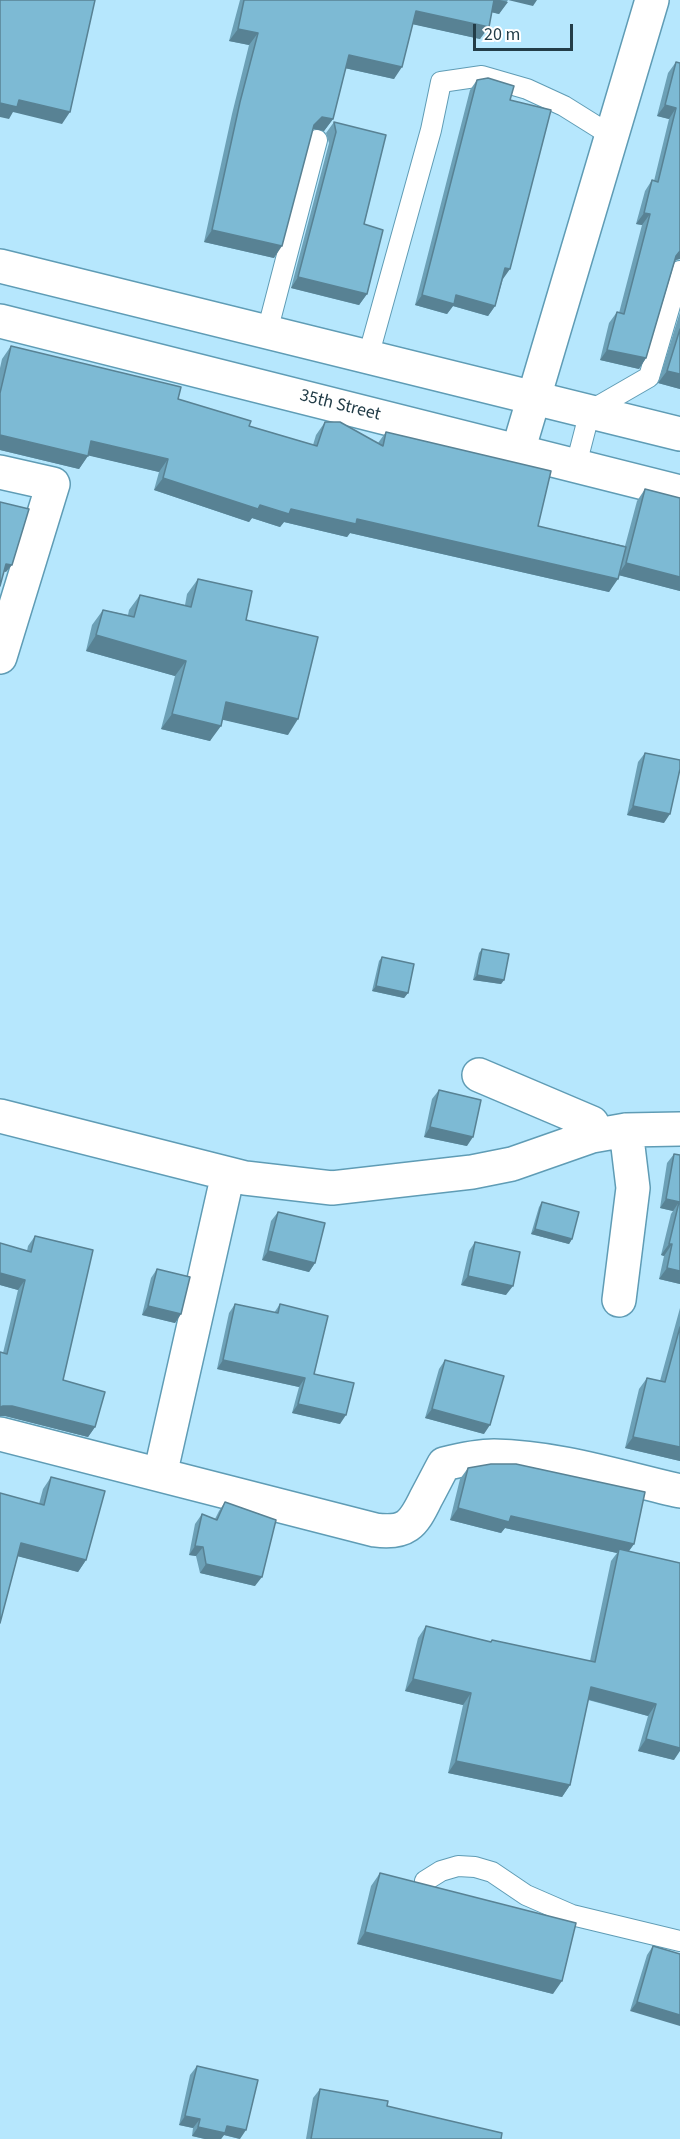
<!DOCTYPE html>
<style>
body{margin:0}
#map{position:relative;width:680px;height:2139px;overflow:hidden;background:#b6e7fd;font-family:"Source Sans 3",sans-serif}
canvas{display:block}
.scale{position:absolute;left:473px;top:24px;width:100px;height:27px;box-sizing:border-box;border:3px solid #233d48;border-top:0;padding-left:8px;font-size:18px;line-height:21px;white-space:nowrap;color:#233d48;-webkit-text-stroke:4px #fff;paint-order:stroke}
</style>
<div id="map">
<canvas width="680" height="2139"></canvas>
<div class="scale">20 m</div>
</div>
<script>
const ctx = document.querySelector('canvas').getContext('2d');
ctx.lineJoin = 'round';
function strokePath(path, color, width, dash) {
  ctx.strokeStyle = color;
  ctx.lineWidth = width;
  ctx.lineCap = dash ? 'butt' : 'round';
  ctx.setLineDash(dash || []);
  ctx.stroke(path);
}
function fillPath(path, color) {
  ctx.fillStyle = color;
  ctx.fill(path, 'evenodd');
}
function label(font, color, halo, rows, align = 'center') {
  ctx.font = font + ' "Source Sans 3",sans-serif';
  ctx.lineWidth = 4.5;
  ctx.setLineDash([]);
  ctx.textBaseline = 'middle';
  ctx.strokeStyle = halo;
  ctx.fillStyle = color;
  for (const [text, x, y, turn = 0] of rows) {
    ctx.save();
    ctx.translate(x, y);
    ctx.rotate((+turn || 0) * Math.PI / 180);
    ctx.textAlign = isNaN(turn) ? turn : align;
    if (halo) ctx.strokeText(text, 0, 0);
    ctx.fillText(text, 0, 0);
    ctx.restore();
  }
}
const lane = new Path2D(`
 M267 332 317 140
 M368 357 431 130 441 82 482 76 527 89 564 106 612 136
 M576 465 590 411 649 377 680 271
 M425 1881 441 1871 458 1866 475 1867 492 1872 526 1895 572 1915 680 1941`);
const street = new Path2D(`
 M518 451 652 0
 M0 472 53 484 0 657
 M479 1075 592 1123
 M0 1116 245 1178 332 1188 472 1172 512 1164 592 1136 626 1130 680 1129
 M619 1300 633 1188 626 1130
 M0 1434 375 1530C406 1534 413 1525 426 1498 432 1487 438 1475 444 1464 460 1460 477 1456 494 1456 557 1457 619 1477 680 1491
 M160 1475 228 1174`);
const primary = new Path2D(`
 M0 266 680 434
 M0 321 680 492`);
const wall = new Path2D(`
 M240 0H508L499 14 492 12 480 39 413 24 394 79 345 68 333 119 324 131 313 129 274 258 204 242 232 114 249 45 229 41Z
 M676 62 680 63V259L675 261 646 358 639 369 600 360 609 323 617 312 619 313 642 225 636 224 645 191 652 180 654 181 669 119 657 116 668 73Z
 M477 80 510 100 503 279 495 306 488 316 453 306 447 314 415 305 470 90Z
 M334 122 364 224 367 294 359 305 291 288 329 143 326 133Z
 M680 312V389L658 383Z
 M11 346 178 399 249 426 313 445 316 435 325 422 378 443 386 432 538 526 625 546 637 501 645 489 680 498V591L619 575 609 592 350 533 347 537 284 522 280 527 252 518 249 522 154 490 159 472 88 455 79 469 0 450V368L2 359Z
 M198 579 246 620 288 735 222 719 210 741 161 729 175 676 86 651 92 625 103 610 128 615 129 610 140 595 185 605 187 594Z
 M645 753 664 823 627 815 638 762Z
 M482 949 504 980 501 984 473 980 479 953Z
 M382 957 408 993 404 998 372 991 379 961Z
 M439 1090 467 1146 424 1137 432 1099Z
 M674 1154 680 1155V1284L659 1279 664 1256 661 1255 671 1214 673 1211 660 1208 667 1163Z
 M542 1202 572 1239 569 1244 531 1234 539 1207Z
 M278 1212 315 1263 309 1272 262 1260 271 1221Z
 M35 1236 63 1380 95 1427 88 1437 5 1416 3 1353 18 1290 0 1285V1243L27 1251 28 1246Z
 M475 1242 506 1295 461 1285 469 1251Z
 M157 1269 181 1314 175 1323 142 1315 151 1278Z
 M235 1304 274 1313 280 1304 314 1374 340 1424 292 1413 299 1387 217 1369 229 1313Z
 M680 1308V1461L625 1448 639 1389 647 1378 660 1381Z
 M445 1360 484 1434 425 1418 439 1369Z
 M468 1468 634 1544 629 1551 674 1760 638 1751 648 1716 588 1700 570 1785 562 1797 448 1773 463 1705 405 1691 418 1638 426 1626 490 1642 492 1640 590 1661 611 1561 617 1553 505 1528 501 1533 450 1520 460 1479Z
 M51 1477 86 1560 78 1572 18 1556 0 1493 39 1504 43 1489Z
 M225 1502 255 1586 200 1573 196 1556 189 1555 195 1524 202 1514 215 1519 219 1511Z
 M380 1873 553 1994 357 1944 371 1886Z
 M653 1946 680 1954 630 2011 647 1955Z
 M197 2066 240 2139 224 2135 221 2139H205L192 2136 193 2128 179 2125 190 2075Z
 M320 2089 387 2106 501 2139H306L313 2098Z`);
const shadedWall = new Path2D(`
 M494 0H500L508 2 499 14 486 11Z
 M508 0H537L533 6Z
 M416 11 489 27 480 39 407 23Z
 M238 29 258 33 249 45 229 41Z
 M349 55 402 67 394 79 340 67Z
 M19 100 70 112 62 124 13 112 9 119 0 117V103Z
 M665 105 676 108 669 119 657 116Z
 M322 117 333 119 324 131 313 129 314 125Z
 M644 213 650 214 642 225 636 224Z
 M212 230 282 246 274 258 204 242Z
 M680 251V259H678L672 262Z
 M505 268 510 269 503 279 498 278Z
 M298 277 367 294 359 305 291 288Z
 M422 295H456L495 306 488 316 453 306 447 314 415 305Z
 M607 350 646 358 639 369 600 360Z
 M667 371 680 374V389L658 383Z
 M0 435 88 456 79 469 0 450Z
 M91 441 168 459 159 472 82 454Z
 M163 478 291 509 357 519 618 579 609 592 350 533 347 537 284 522 280 527 252 518 249 522 154 490Z
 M626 563 680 577V591L618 575Z
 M6 564 12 565 6 572 1 571Z
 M96 635 186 661 175 676 86 651Z
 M226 702 298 719 288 735 215 718Z
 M172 714 221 726 210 741 161 729Z
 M633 806 670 814 664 823 627 815Z
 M477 975 504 980 501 984 473 980Z
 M376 986 408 993 404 998 372 991Z
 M430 1127 473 1137 467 1146 424 1137Z
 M666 1199 680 1202V1212L679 1202 673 1211 660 1208Z
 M535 1229 572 1239 569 1244 531 1234Z
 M669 1244H672L664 1256 661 1255Z
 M268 1251 315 1263 309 1272 262 1260Z
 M667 1268 680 1271V1284L659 1279Z
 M0 1273 25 1280 18 1290 0 1285Z
 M468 1276 513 1286 506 1295 461 1285Z
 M148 1306 181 1314 175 1323 142 1315Z
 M223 1360 305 1378 299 1387 217 1369Z
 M298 1404 346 1415 340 1424 292 1413Z
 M3 1406H12L95 1427 88 1437 5 1416H0V1407Z
 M432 1409 490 1425 484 1434 425 1418Z
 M633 1437 680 1447V1461L625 1448Z
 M458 1508 511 1516 634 1544 626 1555 619 1549 617 1553 505 1528 501 1533 450 1520Z
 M21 1543 86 1560 78 1572 13 1555Z
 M195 1546 203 1547 196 1556 189 1555Z
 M206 1564 262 1577 255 1586 200 1573Z
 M413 1679 471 1693 463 1705 405 1691Z
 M591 1687 656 1704 648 1716 583 1698Z
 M646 1739 680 1748V1751L674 1760 638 1751Z
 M456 1761 570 1785 562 1797 448 1773Z
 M365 1932 562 1981 553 1994 357 1944Z
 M637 2002 680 2015V2026L630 2011Z
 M185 2116 200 2119 193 2128 179 2125Z
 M227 2126 246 2130 240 2139 224 2135 221 2139H205L192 2136 198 2127Z`);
const building = new Path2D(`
 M0 0H95L70 112 19 100 17 107 0 103Z
 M244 0H494L489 27 416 11 402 67 349 55 333 119 322 117 314 125 282 246 212 230 240 102 258 33 238 29Z
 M676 62 680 63V251L676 256 646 358 607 350 617 312 624 314 650 214 644 213 652 180 658 182 676 108 665 105Z
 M488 78 514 86 510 100 551 110 510 269 505 268 495 306 456 295 454 304 422 295 477 80Z
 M334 122 386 135 364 224 383 230 367 294 298 277 336 132Z
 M680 329V374L667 371Z
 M11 346 181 387 178 399 251 421 249 426 317 446 325 422H340L383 446 386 432 551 471 538 526 626 547 618 579 357 519 356 524 291 509 289 514 260 505 258 509 163 478 168 459 91 441 88 456 0 435V393Z
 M645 489 680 498V577L626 563Z
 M0 502 29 509 12 565 6 564 0 586Z
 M198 579 252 591 246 620 318 637 298 719 226 702 221 726 172 714 186 661 96 635 103 610 134 617 140 595 191 607Z
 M645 753 680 760V769L670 814 633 806Z
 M482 949 509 954 504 980 477 975Z
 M382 957 414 964 408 993 376 986Z
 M439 1090 481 1100 473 1137 430 1127Z
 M674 1154 680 1155V1202L666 1199Z
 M542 1202 579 1212 572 1239 535 1229Z
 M679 1202 680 1203V1271L667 1268 672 1244H669Z
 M278 1212 325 1223 315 1263 268 1251Z
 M35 1236 93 1250 63 1380 105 1392 95 1427 12 1406H3L0 1407V1352L7 1354 25 1280 0 1273V1243L31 1252Z
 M475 1242 520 1252 513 1286 468 1276Z
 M157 1269 190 1277 181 1314 148 1306Z
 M235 1304 278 1313 280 1304 328 1316 314 1374 354 1383 346 1415 298 1404 305 1378 223 1360Z
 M680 1327V1447L633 1437 647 1378 665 1382Z
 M445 1360 504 1376 490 1425 432 1409Z
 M491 1464H516L645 1492 634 1544 511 1516 509 1522 458 1508 468 1468Z
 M51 1477 105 1491 86 1560 21 1543 0 1623V1493L44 1505Z
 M225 1502 276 1520 262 1577 206 1564 203 1547 195 1546 202 1514 217 1520Z
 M619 1549 680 1563V1748L646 1739 656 1704 591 1687 570 1785 456 1761 471 1693 413 1679 426 1626 491 1642 492 1640 595 1662Z
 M380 1873 576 1923 562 1981 365 1932Z
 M653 1946 680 1954V2015L637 2002Z
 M197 2066 258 2080 246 2130 227 2126 225 2133 198 2127 200 2119 185 2116Z
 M320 2089 388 2101 387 2106 502 2133 501 2139H311Z`);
const streetNames = [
 ["35th Street",340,406,14]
];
strokePath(lane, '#5f9cb5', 22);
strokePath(street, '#5f9cb5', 36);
strokePath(primary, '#5f9cb5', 36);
strokePath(lane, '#fff', 20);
strokePath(street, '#fff', 33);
strokePath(primary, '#fff', 33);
fillPath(wall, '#6ca0b6');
fillPath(shadedWall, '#588294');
fillPath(building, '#7dbad4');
strokePath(building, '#588294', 1.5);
label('18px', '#233d48', '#fff', streetNames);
</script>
